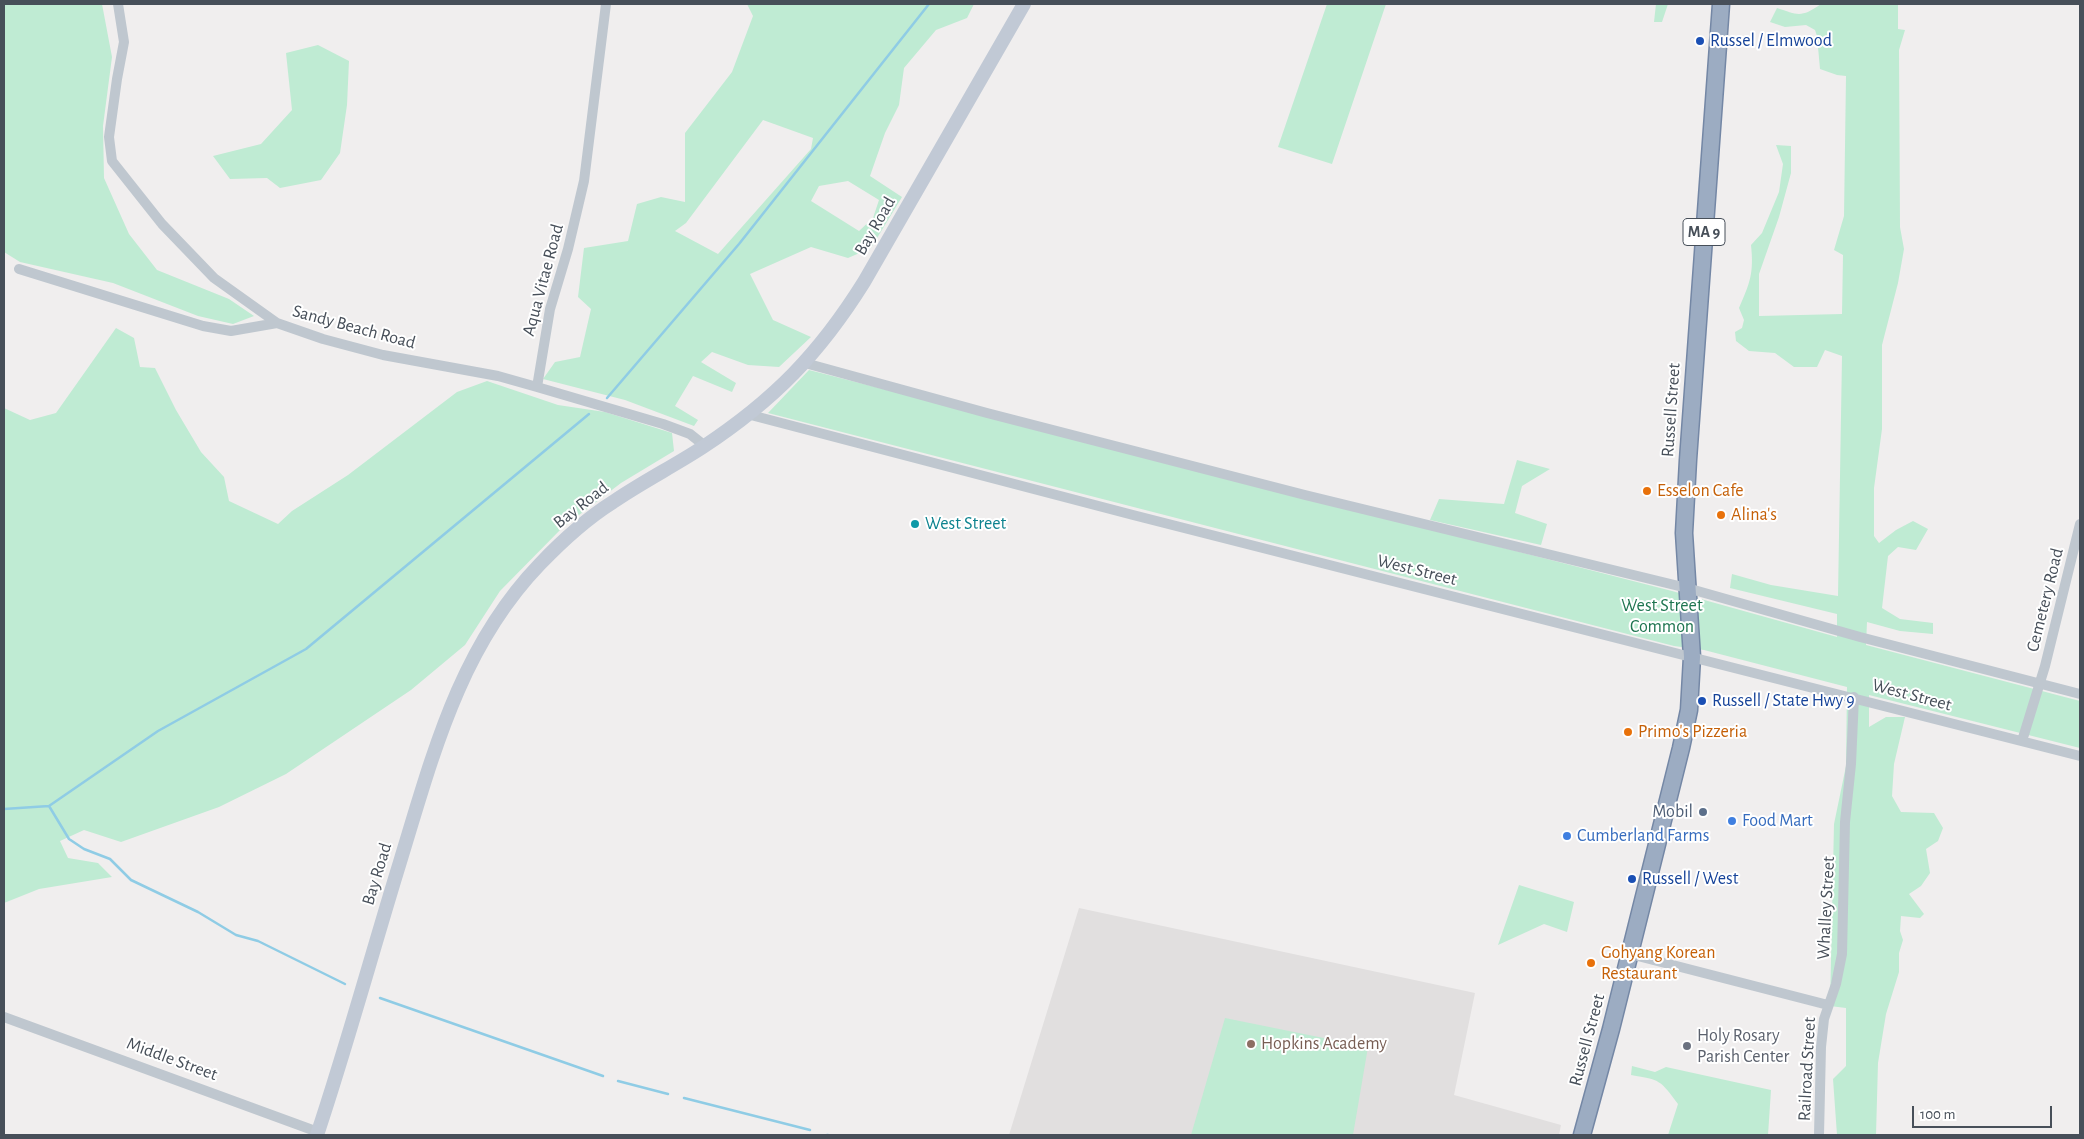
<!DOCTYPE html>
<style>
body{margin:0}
#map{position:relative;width:2084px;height:1139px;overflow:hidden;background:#f0eeee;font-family:"Alegreya Sans",sans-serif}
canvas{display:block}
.frame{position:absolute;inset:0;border:5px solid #474f59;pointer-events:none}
.scale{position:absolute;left:1912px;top:1106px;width:140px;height:22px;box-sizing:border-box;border:2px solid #474f59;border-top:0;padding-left:6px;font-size:15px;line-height:18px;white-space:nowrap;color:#474f59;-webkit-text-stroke:4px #fff;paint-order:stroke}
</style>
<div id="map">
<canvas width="2084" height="1139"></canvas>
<div class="frame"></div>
<div class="scale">100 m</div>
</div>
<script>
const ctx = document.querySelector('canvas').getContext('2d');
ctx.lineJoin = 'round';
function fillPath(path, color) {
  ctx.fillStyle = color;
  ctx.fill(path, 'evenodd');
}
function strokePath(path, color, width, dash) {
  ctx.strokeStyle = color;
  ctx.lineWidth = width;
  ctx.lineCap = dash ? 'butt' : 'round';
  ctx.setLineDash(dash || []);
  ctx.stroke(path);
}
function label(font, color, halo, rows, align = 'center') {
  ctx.font = font + ' "Alegreya Sans",sans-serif';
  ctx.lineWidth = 4;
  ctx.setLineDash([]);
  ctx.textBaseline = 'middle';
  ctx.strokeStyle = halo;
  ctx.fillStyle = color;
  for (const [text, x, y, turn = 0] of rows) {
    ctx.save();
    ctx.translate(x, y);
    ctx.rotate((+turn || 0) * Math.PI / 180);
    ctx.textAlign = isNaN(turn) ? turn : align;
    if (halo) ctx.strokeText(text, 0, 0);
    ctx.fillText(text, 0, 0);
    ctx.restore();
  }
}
const education = new Path2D(`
 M1079 908 1475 993 1454 1095 1561 1125 1559 1135H1009Z`);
const green = new Path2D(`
 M4 4H102L112 57 103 126 104 178 129 234 157 270 229 299 254 316 233 324 198 316 113 283 20 262 4 252Z
 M747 4H974L967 18 936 30 904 68 899 105 885 133 870 176 902 197 871 248 848 258 811 247 750 274 773 320 811 337 779 367 748 365 712 352 701 362 736 383 732 392 693 376 675 406 698 420 694 426 625 400 543 379 555 362 580 357 591 309 578 297 584 248 628 241 637 204 661 197 685 202V133L732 72 753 16ZM763 120 813 138 811 149 718 254 675 231 686 223ZM848 181 879 200 873 218 859 231 811 201 819 186Z
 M1327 4H1386L1332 164 1278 147Z
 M1656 4H1668L1662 22H1654Z
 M1821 4H1898V29L1905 30 1899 50 1900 227 1904 249 1898 283 1882 345V429L1874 488V536L1879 543 1896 530 1913 521 1928 529 1916 550 1898 547 1888 556 1882 608 1900 619 1933 623V634L1900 631 1867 622 1866 645 2080 701V748L1869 695V727L1886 717H1905L1894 764 1892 796 1901 812 1934 813 1943 828 1938 841 1926 849 1930 873 1921 886 1909 894 1924 914 1920 918 1901 916 1900 931 1903 940 1899 953V972L1886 1014 1878 1063 1876 1135H1837L1833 1079 1846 1066V1008L1830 1006 1834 824 1846 766 1847 687 1704 650 1674 646 768 413 809 370 1672 591 1837 637V614L1730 588 1732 574 1771 585 1838 596 1842 356 1825 350 1817 367H1794L1775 353 1749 351 1736 341 1735 332 1742 328 1744 320 1739 308C1750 283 1754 273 1751 245L1762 233 1779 192 1783 164 1776 145 1791 146V173L1779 217 1759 274V316L1842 314 1843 255 1834 250 1844 216 1846 76 1837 75 1820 69 1817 36 1815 30 1806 25 1785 27 1770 22 1777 8C1798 15 1801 18 1821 4Z
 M318 45 349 61 347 105 340 153 321 180 280 188 267 178 230 179 213 156 261 144 292 110 286 53Z
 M116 328 134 338 140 367 155 368 176 410 201 452 224 477 229 501 278 524 292 511 348 475 457 392 487 381 558 405 605 412 672 433 674 451 621 483 562 528 500 591 465 645 411 690 286 774 219 807 121 842 84 830 60 841 68 858 98 863 112 877 39 889 4 903V408L30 420 56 413Z
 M1517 460 1550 469 1522 486 1515 513 1547 524 1541 545 1430 520 1439 499 1504 504Z
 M1519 885 1574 902 1567 932 1544 924 1498 945Z
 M1225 1018 1368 1047 1353 1135H1191Z
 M1632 1066 1655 1072 1666 1067 1771 1090 1768 1135H1668L1678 1104C1660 1080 1661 1080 1631 1075Z`);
const stream = new Path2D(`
 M607 398 739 244 929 4
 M49 806 69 839 84 849 110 859 131 880 198 912 236 935 258 941 345 984
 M4 809 49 806 158 731 306 649 589 414
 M380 998 603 1076
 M618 1081 668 1094
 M684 1098 810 1130
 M827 1135H828`);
const minor = new Path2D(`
 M118 4 124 42 117 79 109 137 112 161 162 224 214 278 277 323
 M606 4 584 181 568 249 550 309 537 387 663 424 690 434 705 446
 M19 269 203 326 231 331 277 323 323 339 383 355 498 376 537 387
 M805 363 987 413 1305 495 1687 588 1860 637 2080 694
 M747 414 1133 515 2080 756
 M2022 741 2045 666 2080 524
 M1630 954 1828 1005
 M4 1017 318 1132
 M1819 1135 1821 1047 1824 1019 1836 984 1842 954 1845 822 1851 764 1854 697`);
const secondary = new Path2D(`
 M317 1135C347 1045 372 953 400 862 433 754 460 647 540 564 562 541 586 519 613 502 642 482 674 466 703 447 774 400 819 354 864 282L1024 4`);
const trunk = new Path2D(`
 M1582 1135 1611 1029 1681 748 1689 710 1692 657 1684 533 1688 460 1721 4`);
const markers = [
 [1700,41,5,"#1a4fb4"],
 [1647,491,5,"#e8710a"],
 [1721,515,5,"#e8710a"],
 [915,524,5,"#0f9aa8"],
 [1702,701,5,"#1a4fb4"],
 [1628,732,5,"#e8710a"],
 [1703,812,5,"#5c6f8a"],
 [1732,821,5,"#3f7fe0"],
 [1567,836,5,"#3f7fe0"],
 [1632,879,5,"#1a4fb4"],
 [1591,963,5,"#e8710a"],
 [1251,1044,5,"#8d6e63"],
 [1687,1046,5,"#6b7280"]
];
const shields = [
 [1704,232,42]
];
const shieldNames = [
 ["MA 9",1704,232]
];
const transitNames = [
 ["Russel / Elmwood",1710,41],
 ["Russell / State Hwy 9",1712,701],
 ["Russell / West",1642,879]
];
const streetNames = [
 ["Bay Road",875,226,-60],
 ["Aqua Vitae Road",543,280,-75],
 ["Sandy Beach Road",354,327,15],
 ["Russell Street",1671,410,-86],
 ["Bay Road",581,505,-38],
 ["West Street",1417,570,14],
 ["Cemetery Road",2045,600,-76],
 ["West Street",1912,695,15],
 ["Bay Road",377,874,-73],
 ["Whalley Street",1826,908,-87],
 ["Russell Street",1587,1040,-75],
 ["Middle Street",172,1059,20],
 ["Railroad Street",1807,1069,-87]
];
const foodNames = [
 ["Esselon Cafe",1657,491],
 ["Alina's",1731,515],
 ["Primo's Pizzeria",1638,732],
 ["Gohyang Korean",1601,953],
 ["Restaurant",1601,974]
];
const cultureNames = [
 ["West Street",925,524]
];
const parkNames = [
 ["West Street",1662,606],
 ["Common",1662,627]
];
const serviceNames = [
 ["Mobil",1693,812]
];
const shopNames = [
 ["Food Mart",1742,821],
 ["Cumberland Farms",1577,836]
];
const worshipNames = [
 ["Holy Rosary",1697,1036],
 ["Parish Center",1697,1057]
];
const educationNames = [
 ["Hopkins Academy",1261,1044]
];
fillPath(education, '#e1dfdf');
fillPath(green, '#bfebd3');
strokePath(stream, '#8fcce5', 2.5);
strokePath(trunk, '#7487a5', 19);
strokePath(minor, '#bfc7cf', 10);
strokePath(secondary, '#c1c9d5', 14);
strokePath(trunk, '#9cacc2', 16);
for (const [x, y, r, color] of markers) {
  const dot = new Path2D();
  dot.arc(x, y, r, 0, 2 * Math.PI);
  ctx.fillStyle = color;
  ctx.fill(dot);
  strokePath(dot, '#fff', 2);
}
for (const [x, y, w] of shields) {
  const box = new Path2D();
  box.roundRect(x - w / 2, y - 13.5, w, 27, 4);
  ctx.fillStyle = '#fff';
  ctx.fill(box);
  strokePath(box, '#474f59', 1);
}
label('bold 16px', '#474f59', null, shieldNames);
label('18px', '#164399', '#fff', transitNames, 'left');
label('18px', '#474f59', '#fff', streetNames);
label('18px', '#c56008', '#fff', foodNames, 'left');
label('18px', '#0d838f', '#fff', cultureNames, 'left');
label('18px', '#1e7550', '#fff', parkNames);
label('18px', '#4e5e75', '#fff', serviceNames, 'right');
label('18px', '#366cbe', '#fff', shopNames, 'left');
label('18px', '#5b616d', '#fff', worshipNames, 'left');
label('18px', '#785e54', '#fff', educationNames, 'left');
</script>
